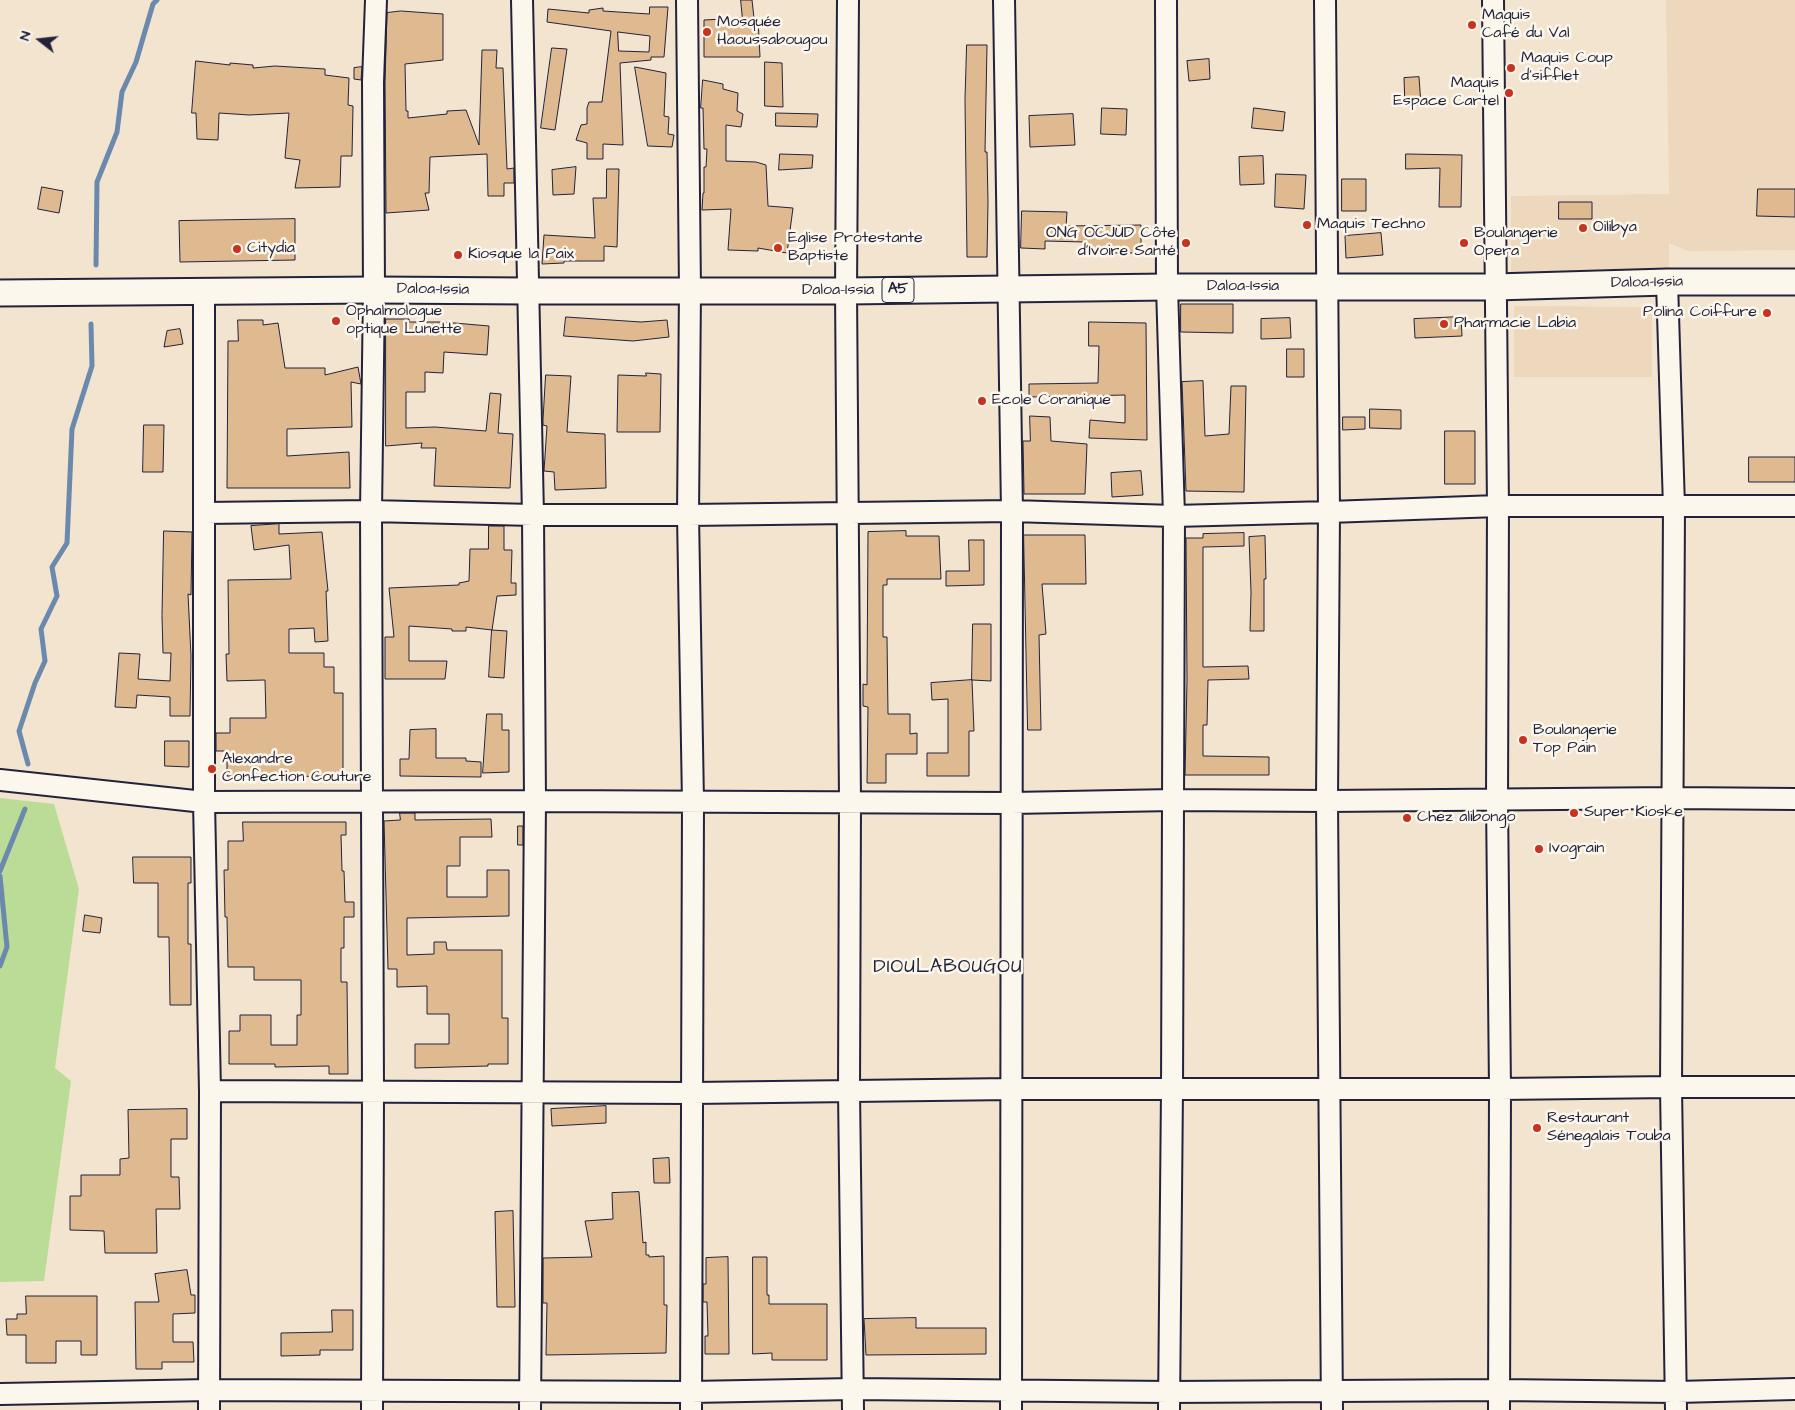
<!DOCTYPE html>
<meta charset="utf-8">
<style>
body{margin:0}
#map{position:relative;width:1795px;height:1410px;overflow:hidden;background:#f3e4d0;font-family:"Architects Daughter",sans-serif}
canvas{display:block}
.north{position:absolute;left:15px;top:15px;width:50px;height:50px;-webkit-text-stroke:4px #fbf7ec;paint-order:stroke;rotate:286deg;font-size:14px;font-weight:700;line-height:20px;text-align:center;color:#22223b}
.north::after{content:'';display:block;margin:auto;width:18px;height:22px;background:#22223b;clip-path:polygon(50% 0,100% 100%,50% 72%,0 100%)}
</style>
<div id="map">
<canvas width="1795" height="1410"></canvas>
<div class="north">N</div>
</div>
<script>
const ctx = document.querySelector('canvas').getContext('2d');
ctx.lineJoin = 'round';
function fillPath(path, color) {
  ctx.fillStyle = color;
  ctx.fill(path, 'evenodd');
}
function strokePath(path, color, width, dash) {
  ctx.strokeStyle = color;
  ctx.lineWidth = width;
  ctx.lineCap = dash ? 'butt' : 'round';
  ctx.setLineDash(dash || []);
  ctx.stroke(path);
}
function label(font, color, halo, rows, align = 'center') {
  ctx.font = font + ' "Architects Daughter",sans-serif';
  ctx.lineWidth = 5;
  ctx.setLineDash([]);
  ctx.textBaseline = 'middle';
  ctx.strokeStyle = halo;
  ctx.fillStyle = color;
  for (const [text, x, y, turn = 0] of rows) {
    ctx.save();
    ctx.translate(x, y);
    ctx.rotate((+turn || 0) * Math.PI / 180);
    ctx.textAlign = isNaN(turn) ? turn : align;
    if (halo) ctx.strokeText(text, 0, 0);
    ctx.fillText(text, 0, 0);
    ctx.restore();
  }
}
const built = new Path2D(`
 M1666 0H1795V250L1688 251 1669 243V271L1511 273V196L1669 194Z
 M1514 306 1652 307V377H1514Z`);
const green = new Path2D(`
 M0 798 54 804 79 889 55 1068 71 1081 44 1281 0 1282Z`);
const stream = new Path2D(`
 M96 265 97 182 117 132 122 92 136 62 153 4 157 0
 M28 764 19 731 35 683 45 661 41 629 57 596 52 567 67 543 72 429 92 366 91 324
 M0 871 25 809
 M0 876 7 947 0 966`);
const building = new Path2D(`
 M741 0H752L754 18H758L760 57H704V20L742 18Z
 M650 7H668L664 57H651V60L620 63 623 145 603 144V159H587V143L576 140 581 125 587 124V108L589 102H602L611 31 547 22 548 9 589 13V10L603 8V11L649 14ZM618 32 650 36 649 52 619 51Z
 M401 11 443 14V60L405 64 406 111H408V118L447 114V111L466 110 479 145 482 50H497L496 68H503L507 169 514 168V183H504V196H488L487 154 430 157 429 193H425L429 210 386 213 385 82 387 13Z
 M967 45H987L985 152H987L988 202 987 257H967L965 100Z
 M552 48 567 49 555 130 541 128Z
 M1209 59 1210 79 1189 81 1187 61Z
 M196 61 230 65V63L253 65V68L275 66 325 69V75L349 78 348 105 353 106 352 156H341L340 187 295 188 300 160 285 158 289 113 249 115 219 113 218 140 197 139 196 113H192Z
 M765 62 782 63 783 107 765 106Z
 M362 67 361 80 354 79V68Z
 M635 67 666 73 664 116 669 117 668 134 674 135 672 147 648 146Z
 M1419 77 1421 105 1405 106 1404 78Z
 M703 80 723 84V89L738 93 737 111 743 114 741 127 726 125V161L756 162 766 165 768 206 793 208 787 253 758 248V251L728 250 731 209 702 210 703 193H704V167H706L707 149H704L703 108H701Z
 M1102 108 1127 109 1126 135 1101 134Z
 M1254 108 1285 112 1283 131 1252 128Z
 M776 113 818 114 817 127 776 126Z
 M1073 114 1075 145 1030 147 1029 116Z
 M780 154 813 155 812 168 779 170Z
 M1406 154 1462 155 1461 207H1439L1440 168 1406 169Z
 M1263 156 1264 184 1240 185 1239 157Z
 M576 167 574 194 553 195 552 170Z
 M607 169H619L617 247 604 246V261H564V263L542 264 544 235 595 238 593 198H606Z
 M1276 174 1306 175 1304 209 1275 207Z
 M1342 179H1366V211H1342Z
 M42 187 63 191 59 213 38 209Z
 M1758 189H1795V217L1757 216Z
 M1559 202H1592V219H1559Z
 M1022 211 1067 212 1066 226 1141 225V253H1084V242L1045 241V249L1021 248Z
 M295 219V260L180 262 179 221Z
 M1381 233 1383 255 1346 258 1345 236Z
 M1181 304H1233V333L1181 332Z
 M566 317 641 322 667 320 669 337 633 341 564 336Z
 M1461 317 1462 336 1415 338 1414 319Z
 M1290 318 1291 338 1261 339V319Z
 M386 319H409V322H443L489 326 487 355 444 352 443 373 425 372V392H406V428L435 427 486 431 490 393 501 394 498 433 513 434 510 488 434 486 436 448H421L422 443 386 446Z
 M238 320H263V325L278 323 285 368H325V375L358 367 361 384 351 382 352 427 287 429V456L349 452 350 488H227L228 341H238Z
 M1089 322 1146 323 1147 440 1089 438 1090 420 1125 423V395L1029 397V384L1098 383 1099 346H1089Z
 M180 329 183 344 164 347 167 331Z
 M1287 349H1304V377H1287Z
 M646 373 661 374 660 432H617L618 375 646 376Z
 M546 375 571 376 567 432 605 434 606 488 555 490 554 472 544 471 547 426 543 425V420Z
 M1203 381 1205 436 1229 434 1231 386H1246L1244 492 1186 491 1182 382Z
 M1370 409 1401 410V429L1370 428Z
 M1030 416 1050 417 1051 441 1087 444 1085 494H1024L1023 441H1030Z
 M1343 417H1365V429L1343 430Z
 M144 425H164L163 472H143Z
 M1445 431H1475V484H1445Z
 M1749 457H1795V482H1749Z
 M1141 471 1143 495 1112 497 1111 473Z
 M279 524V534L322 532 328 591H326L328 641 315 642 314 628 289 629V653H324V667H334V693H343V775L289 777 227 776V751H216V733H230V718H266L265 680 227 681 226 654H229L228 580 291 579 289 545 254 550 251 526Z
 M489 526H504V550H512L511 583H516V595L497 596 492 630 466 627V631H452V629L409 626V661H447L445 679H385V637H394L389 588 459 585V583L469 581 470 549H488Z
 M164 531 192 532 191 595 188 594 191 656 190 716H170V697L137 695 136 708 115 707 119 653 140 654 138 679 170 681 171 653H163L162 616Z
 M906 531V536H939L941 579H887V585H883V637H887L888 714H910V734L917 733V754H886V783H867L868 707 863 706V684L867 685 868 532Z
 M1244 533V546L1203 547V667L1248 666 1249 679 1208 680 1207 725H1203V756L1269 757V775H1185L1187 680 1186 538H1203V534Z
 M1024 535H1085L1086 584H1042L1046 634 1039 635 1041 730H1028Z
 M1265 536 1266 579H1264V631H1250L1251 592 1249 537Z
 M969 540H984V585L946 586V571H969Z
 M973 624H991V681L972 680Z
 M492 630 507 631 504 678 489 677Z
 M972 680 974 731H969V776H927V753H948V699L932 700 931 683Z
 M487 714H502V730H509V772L483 773Z
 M436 729V758H466V761L481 762V777L400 776V759H409L410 730Z
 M165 741H189V767L165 766Z
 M400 813H415V820L491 819 492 837H460V866H447V897H487V870H509V916L407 918V955L434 954V942H446L447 950H502V1018H508V1064H488V1066L415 1068V1044H449V1014H427V986L397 987V969H388L384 821 400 820Z
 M243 822H346V835H341L342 871H344L345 902H354V917H344V948H341V982H347L348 1074H329V1066L275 1067V1064H229V1031H240V1015H271V1045H297V1015H301V980H254V967H228L227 917H225L224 870H228V841H243Z
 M518 826H523V845H518Z
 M133 857H191V883H188V944H191V1005H170L169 937H158V883H134Z
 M85 915 102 918 100 933 83 931Z
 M606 1106V1123L552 1126 551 1109Z
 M187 1109V1139H171V1177H179L180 1209H156L157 1253H105L104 1231 70 1230V1196H81V1175H120V1159L129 1158 128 1110Z
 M669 1158 670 1183H654L653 1159Z
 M639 1192 643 1243 646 1242V1255H649V1257L664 1256V1305H667L666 1353 546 1355 547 1303H543V1258L592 1257 585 1221 613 1219 612 1193Z
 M513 1211 515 1307H497L495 1212Z
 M728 1257 729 1354H705V1336H708L707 1302H703V1284H706V1258Z
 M753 1257H767V1295H769V1304H827V1360H772V1353L753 1354Z
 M187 1270 191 1295H195V1313L173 1314V1342H193L194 1362H162V1369H136L135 1302H159L155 1274Z
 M26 1296H97V1355H81V1341H56V1363H26V1335H7L6 1319H17V1314H26Z
 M332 1310H353V1350H320V1355L281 1356V1333L332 1332Z
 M916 1318V1328H986V1354L866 1355 864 1319Z`);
const minor = new Path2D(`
 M522 0 533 515 535 801 530 1410
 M687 0 690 290 688 515 693 802 691 1410
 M848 0 846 291 850 802 849 1091 853 1410
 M1004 0 1012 511 1011 1410
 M1166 0 1167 287 1174 516 1172 1089 1169 1410
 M1325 0 1329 512 1327 801 1332 1410
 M1493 0 1498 506 1497 800 1500 1089 1499 1410
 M1667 282 1674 507 1671 1087 1676 1410
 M204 291V802L210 1091 209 1410
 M204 513 371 511 533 515H688L1012 511 1174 516 1329 512 1498 506H1795
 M0 780 204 802 535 801 1012 803 1173 800 1327 801 1674 798 1795 799
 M210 1091 693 1093 1011 1089H1500L1671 1087H1795
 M0 1394 209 1390 691 1392 853 1389 1169 1392 1499 1390 1677 1392 1795 1389
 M372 1410 373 1093 371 511 374 290 373 82 376 0`);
const major = new Path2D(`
 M0 293 374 290 528 291H846L1167 287H1495L1667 282H1795`);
const markers = [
 [1472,25,5,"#c8321e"],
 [707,32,5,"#c8321e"],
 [1511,68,5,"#c8321e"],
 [1509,93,5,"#c8321e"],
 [1307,225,5,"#c8321e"],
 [1583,228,5,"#c8321e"],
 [1186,243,5,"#c8321e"],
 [1464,243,5,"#c8321e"],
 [778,248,5,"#c8321e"],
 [237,249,5,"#c8321e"],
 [458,255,5,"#c8321e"],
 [1767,313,5,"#c8321e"],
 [336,321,5,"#c8321e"],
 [1444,324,5,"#c8321e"],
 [982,401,5,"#c8321e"],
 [1523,740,5,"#c8321e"],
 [212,769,5,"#c8321e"],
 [1574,813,5,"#c8321e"],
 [1407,818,5,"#c8321e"],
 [1539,849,5,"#c8321e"],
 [1537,1128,5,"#c8321e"]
];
const shields = [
 [898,290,32]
];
const shieldNames = [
 ["A5",898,290]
];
const poiNames = [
 ["Maquis",1482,16],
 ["Café du Val",1482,34],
 ["Mosquée",717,23],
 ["Haoussabougou",717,41],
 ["Maquis Coup",1521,59],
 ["d'sifflet",1521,77],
 ["Maquis",1499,84,"right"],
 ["Espace Cartel",1499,102,"right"],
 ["Maquis Techno",1317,225],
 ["Oilibya",1593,228],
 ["ONG OCJUD Côte",1176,234,"right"],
 ["d'Ivoire Santé",1176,252,"right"],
 ["Boulangerie",1474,234],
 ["Opera",1474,252],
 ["Eglise Protestante",788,239],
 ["Baptiste",788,257],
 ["Citydia",247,249],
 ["Kiosque la Paix",468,255],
 ["Ophalmologue",346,312],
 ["optique Lunette",346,330],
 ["Polina Coiffure",1757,313,"right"],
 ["Pharmacie Labia",1454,324],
 ["Ecole Coranique",992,401],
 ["Boulangerie",1533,731],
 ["Top Pain",1533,749],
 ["Alexandre",222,760],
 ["Confection Couture",222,778],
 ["Super Kioske",1584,813],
 ["Chez alibongo",1417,818],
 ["Ivograin",1549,849],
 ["Restaurant",1547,1119],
 ["Sénegalais Touba",1547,1137]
];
const streetNames = [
 ["Daloa-Issia",1647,283,-1],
 ["Daloa-Issia",1243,287],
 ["Daloa-Issia",433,290,1],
 ["Daloa-Issia",838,291]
];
const quarterNames = [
 ["DIOULABOUGOU",948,968]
];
fillPath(built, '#edd7bd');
fillPath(green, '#badc96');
strokePath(stream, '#6b89ad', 5);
fillPath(building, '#dfb990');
strokePath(building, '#22223b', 1);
strokePath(minor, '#22223b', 24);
strokePath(major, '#22223b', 29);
strokePath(minor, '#fbf7ec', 20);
strokePath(major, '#fbf7ec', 25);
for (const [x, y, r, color] of markers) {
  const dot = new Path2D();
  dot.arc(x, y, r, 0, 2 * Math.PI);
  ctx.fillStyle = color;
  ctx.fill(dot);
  strokePath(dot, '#fbf7ec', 2);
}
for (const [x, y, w] of shields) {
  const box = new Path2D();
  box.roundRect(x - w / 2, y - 12.5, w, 25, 4);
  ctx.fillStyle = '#fbf7ec';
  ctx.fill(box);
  strokePath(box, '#22223b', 1);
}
label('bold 15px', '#22223b', null, shieldNames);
label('16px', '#22223b', '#fbf7ec', poiNames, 'left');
label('16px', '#22223b', '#fbf7ec', streetNames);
ctx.letterSpacing = '1px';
label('19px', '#22223b', '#fbf7ec', quarterNames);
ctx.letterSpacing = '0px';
</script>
